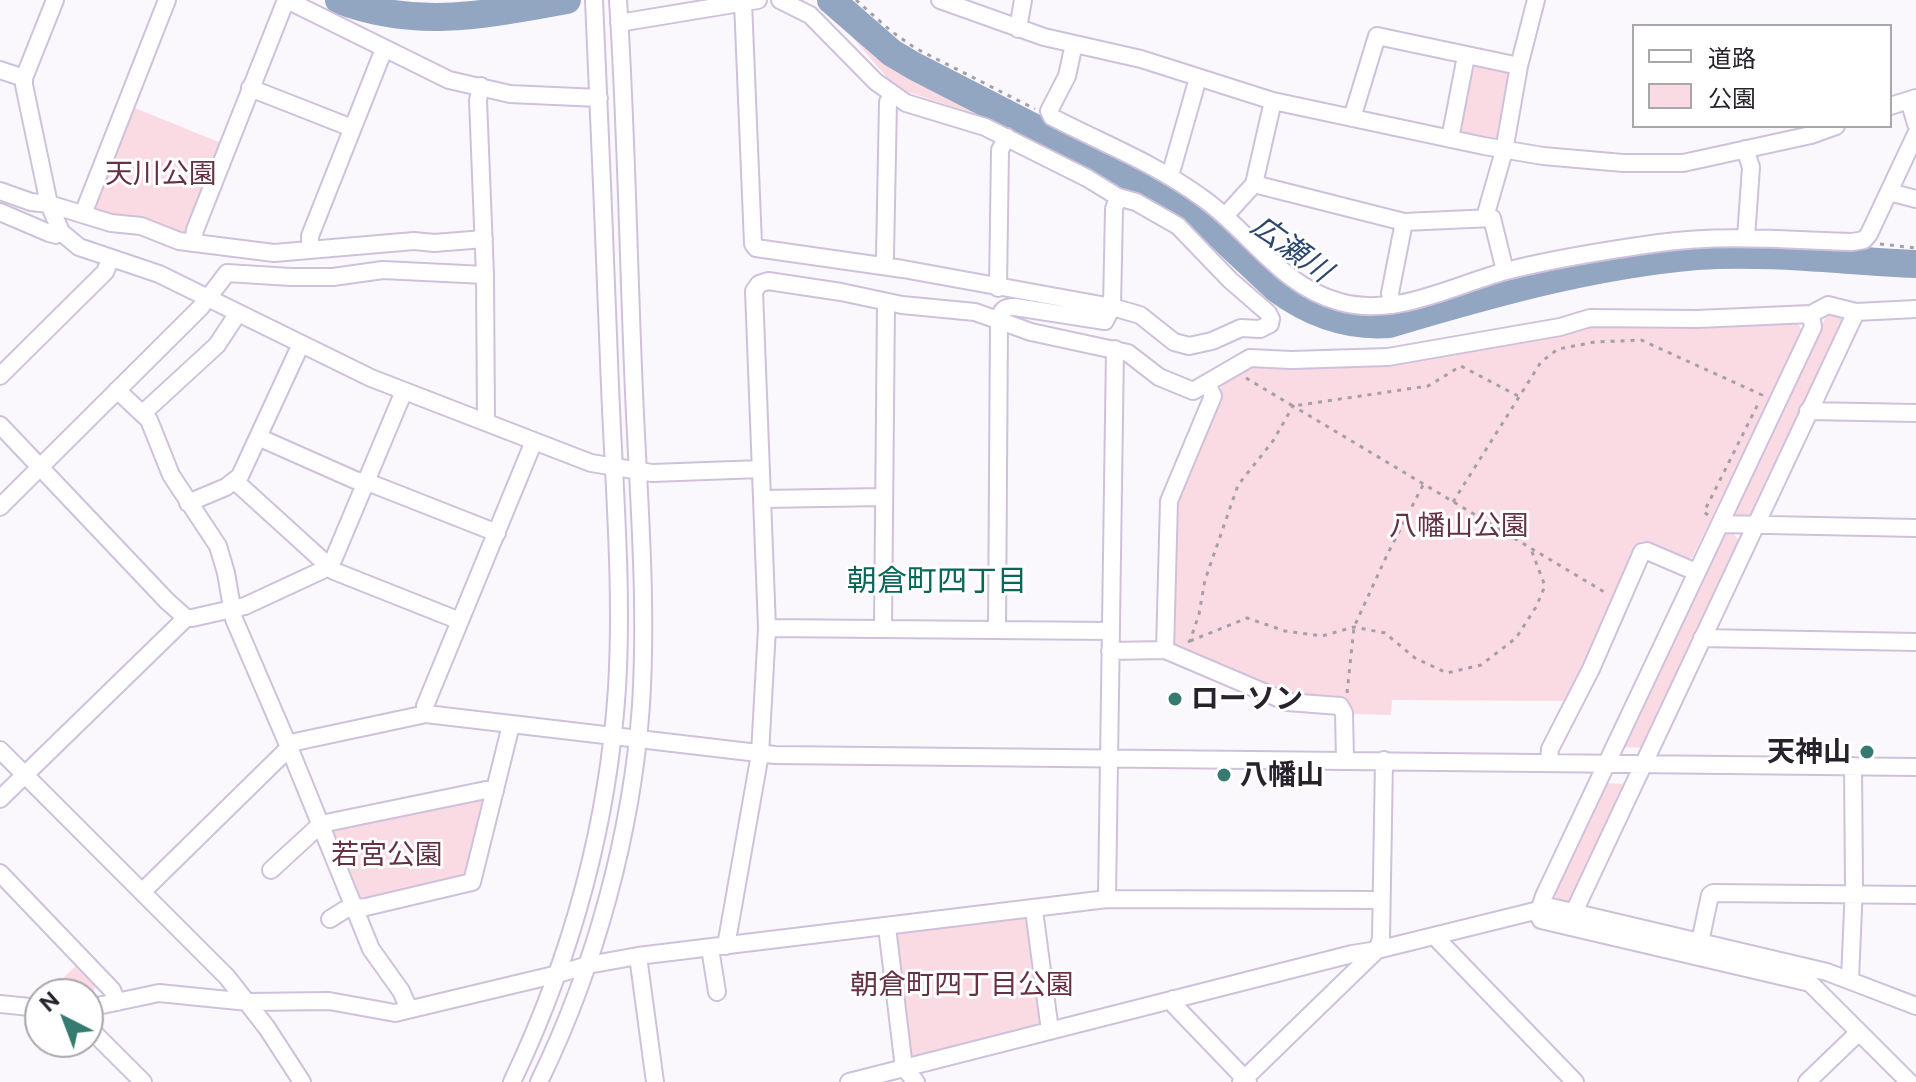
<!DOCTYPE html>
<meta charset="utf-8">
<style>
body{margin:0}
#map{position:relative;width:1916px;height:1082px;overflow:hidden;background:#fbf8fd;font-family:"Public Sans","Noto Sans JP",sans-serif}
canvas{display:block}
.legend{position:absolute;left:1632px;top:24px;width:260px;height:104px;box-sizing:border-box;background:#fff;border:2px solid #a9a7ab;margin:0;padding:10px 14px;list-style:none;font-size:24px;color:#28222d}
.legend li{display:flex;align-items:center;gap:16px;height:40px}
.legend b{width:40px;border:2px solid #a9a7ab}
.north{position:absolute;left:24px;top:978px;width:80px;height:80px;box-sizing:border-box;background:#fff;border:2px solid #a9a7ab;border-radius:50%;rotate:318deg;font-size:22px;font-weight:700;line-height:32px;text-align:center;color:#28222d}
.north::after{content:'';display:block;margin:auto;width:28px;height:36px;background:#367b70;clip-path:polygon(50% 0,100% 100%,50% 72%,0 100%)}
</style>
<div id="map">
<canvas width="1916" height="1082"></canvas>
<ul class="legend">
<li><b style="height:10px;background:#fff"></b>道路</li>
<li><b style="height:22px;background:#fadbe4"></b>公園</li>
</ul>
<div class="north">N</div>
</div>
<script>
const ctx = document.querySelector('canvas').getContext('2d');
ctx.lineJoin = 'round';
function fillPath(path, color) {
  ctx.fillStyle = color;
  ctx.fill(path, 'evenodd');
}
function strokePath(path, color, width, dash) {
  ctx.strokeStyle = color;
  ctx.lineWidth = width;
  ctx.lineCap = dash ? 'butt' : 'round';
  ctx.setLineDash(dash || []);
  ctx.stroke(path);
}
function label(font, color, halo, rows, align = 'center') {
  ctx.font = font + ' "Public Sans","Noto Sans JP",sans-serif';
  ctx.lineWidth = 6;
  ctx.setLineDash([]);
  ctx.textBaseline = 'middle';
  ctx.strokeStyle = halo;
  ctx.fillStyle = color;
  for (const [text, x, y, turn = 0] of rows) {
    ctx.save();
    ctx.translate(x, y);
    ctx.rotate((+turn || 0) * Math.PI / 180);
    ctx.textAlign = isNaN(turn) ? turn : align;
    if (halo) ctx.strokeText(text, 0, 0);
    ctx.fillText(text, 0, 0);
    ctx.restore();
  }
}
const green = new Path2D(`
 M840 23 913 77 981 116 896 88Z
 M1481 63 1512 71 1501 140 1495 143 1463 137 1459 130 1473 68Z
 M135 108 226 145 191 234 182 237 99 215 95 209Z
 M1828 312 1845 318 1756 510 1747 519 1733 516Z
 M1797 321 1802 331 1692 558 1687 562 1642 541 1607 622 1568 701 1392 700 1391 715 1349 714V701L1288 700 1170 644 1175 502 1219 396 1223 380 1250 363 1377 362 1587 325Z
 M1724 534H1734L1739 541 1642 748 1622 747Z
 M1605 783 1627 784 1572 898 1566 902 1556 898 1554 892Z
 M483 799 470 870 461 878 367 900 358 895 333 833 337 825Z
 M1029 916 1044 1028 908 1061 892 931Z
 M78 964 96 983 92 998 88 1000V994H46Z`);
const river = new Path2D(`
 M339 0C418 30 488 14 567 0
 M831 0 892 53 914 66 1177 201 1196 213 1277 289C1311 314 1347 327 1389 324 1490 294 1592 265 1697 256 1770 251 1843 261 1916 264`);
const path = new Path2D(`
 M856 0 891 31 915 48 1035 109
 M1880 244 1916 248
 M1246 378 1293 406 1428 386 1461 366 1520 397
 M1453 502 1541 362 1558 349 1595 342 1641 340 1762 395 1761 397
 M1708 515 1704 512 1758 404
 M1190 641 1247 618 1285 631 1322 636 1354 627 1385 633 1415 658 1447 673 1481 665 1516 638 1536 607 1545 586 1531 549
 M1188 642 1190 641 1199 614 1205 580 1238 485 1273 441 1293 406 1606 593
 M1347 693 1354 627 1387 555 1423 485`);
const minor = new Path2D(`
 M55 0 24 78V85L49 204 61 232 79 247 159 274 371 378 591 463 652 473 761 469
 M287 0 449 80 510 94 599 98
 M940 0 1044 37 1141 59 1273 101 1484 146 1543 156 1623 163H1683L1811 135 1836 126
 M743 2 753 244 756 248 903 269 1112 307 1140 315 1174 342 1189 346 1212 341 1241 328 1260 329 1270 324 1271 319 1268 313 1230 280 1178 226 1136 202 1118 197 1087 178 985 127 906 103 876 82 810 15 780 0
 M619 23 758 0
 M1018 29 1023 0
 M1074 44 1067 76 1049 111 1052 117C1102 143 1156 164 1201 197 1249 230 1280 286 1340 302 1397 318 1455 284 1510 270 1558 258 1609 250 1659 243 1722 234 1788 240 1852 242L1864 240 1869 234 1916 134
 M0 70 24 78
 M481 86 478 100 485 275 486 422
 M250 88 352 128
 M1909 100 1916 124
 M1890 106 1916 98
 M1352 118 1377 36 1519 66
 M1450 139 1466 56
 M1745 149 1751 167 1746 238
 M1170 176 1198 78
 M1254 184 1404 222 1492 218 1505 271
 M0 191 31 202 49 204 111 223 141 226 179 241 274 253 414 241 434 243 484 239
 M1889 192 1916 199
 M0 212 49 233 56 235 61 232
 M83 214 167 0
 M1225 216 1254 184 1273 101
 M1485 217 1504 151 1519 66 1536 0
 M193 243 195 230 286 0
 M310 250V236L384 49
 M883 266 885 256 888 102 893 95
 M998 288 1000 150 1007 137
 M1392 305 1390 293 1404 222
 M1811 314 1813 327 1544 896 1538 914 1541 920 1810 983 1909 1082
 M0 376 105 272 111 258
 M117 390 149 420 171 475 218 546 226 573 234 619 289 747 371 949 401 991 409 1009
 M1808 411 1916 413
 M143 413 217 345 238 313
 M0 425 167 601 186 618H192L245 606 327 568 334 558 404 391
 M258 437 355 480 375 485 497 533
 M235 481 334 571 460 621
 M763 499 883 497
 M188 503 226 487 240 476 301 344
 M0 507 201 307 227 273 291 277H333L383 270 485 275
 M1720 524 1916 528
 M767 628 1110 631
 M883 628 886 302
 M997 630 999 320C1001 310 1004 307 1015 307L1105 321 1112 307 1114 209 1118 197
 M1702 638 1916 642
 M1165 650 1169 501 1213 396 1207 383
 M1110 651 1165 650 1287 702 1340 706 1344 713 1345 760
 M426 714 425 706 534 441
 M0 750 227 977 267 1028 302 1082
 M1549 763 1550 749 1591 669 1642 552 1647 551 1696 572
 M0 799 186 618
 M271 870 321 824 486 790 495 791
 M0 873 112 990 117 1002
 M142 892 295 742 426 714 775 755 1916 767
 M1107 899 1115 349
 M1034 910 1050 1031
 M1574 912 1856 312
 M330 919 346 909 366 907 472 882 511 725
 M887 927 904 1068 916 1082
 M1438 936 1439 941 1575 1082
 M1700 942 1710 895 1713 893 1916 895
 M726 946 760 754 767 628 754 291 759 284 768 281 841 292 902 305 975 312 1031 332 1128 353 1159 377 1193 391 1250 358 1291 360 1388 357 1560 327 1590 318 1697 319 1811 314 1828 305 1856 312 1916 309
 M710 948 717 992
 M638 956 655 1082
 M1850 980 1854 885 1853 766
 M1173 999 1175 1006 1248 1082
 M0 1004 40 1008
 M88 1008 159 993 248 1002 329 1001 395 1013 558 974 588 965 638 956 1107 899 1381 900
 M88 1027 143 1082
 M512 1082C571 958 608 825 617 688 623 588 614 486 610 386 605 257 600 129 594 0
 M539 1082C595 967 632 833 641 705 648 594 637 480 633 368 628 245 626 122 618 0
 M849 1082 1352 954 1377 950 1551 907 1827 972 1916 1006
 M1241 1082 1377 950 1381 939 1384 760
 M1807 1082 1859 1032`);
const markers = [
 [1175,699,8,"#367b70"],
 [1867,752,8,"#367b70"],
 [1224,775,8,"#367b70"]
];
const parkNames = [
 ["天川公園",161,174],
 ["八幡山公園",1459,526],
 ["若宮公園",387,855],
 ["朝倉町四丁目公園",962,985]
];
const poiNames = [
 ["ローソン",1191,699],
 ["天神山",1851,752,"right"],
 ["八幡山",1240,775]
];
const waterNames = [
 ["広瀬川",1291,249,36]
];
const neighbourhoodNames = [
 ["朝倉町四丁目",937,582]
];
fillPath(green, '#fadbe4');
strokePath(river, '#92a5c1', 28);
strokePath(minor, '#cfc1dc', 20);
strokePath(path, '#a5a0a8', 3, [4, 6]);
strokePath(minor, '#fff', 16);
for (const [x, y, r, color] of markers) {
  const dot = new Path2D();
  dot.arc(x, y, r, 0, 2 * Math.PI);
  ctx.fillStyle = color;
  ctx.fill(dot);
  strokePath(dot, '#fff', 3);
}
label('28px', '#653244', '#fff', parkNames);
label('bold 28px', '#28222d', '#fff', poiNames, 'left');
label('italic 30px', '#2c4870', '#fff', waterNames);
label('30px', '#08665a', '#fff', neighbourhoodNames);
</script>
